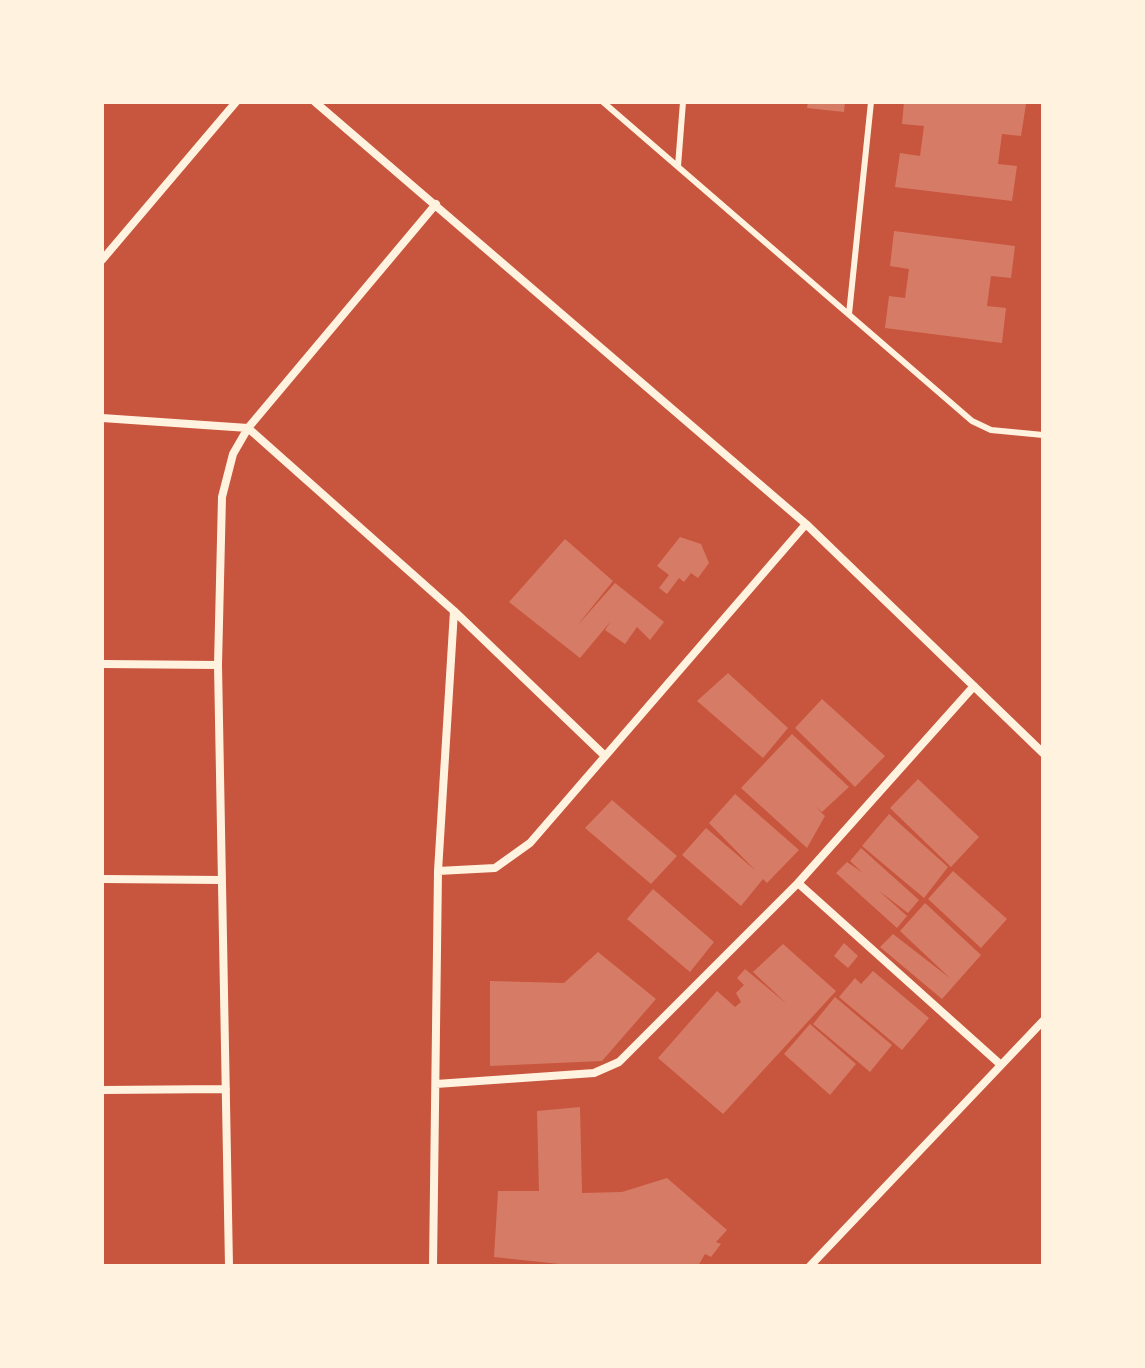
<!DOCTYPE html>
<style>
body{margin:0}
#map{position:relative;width:1145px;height:1368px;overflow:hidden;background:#c8553d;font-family:"PT Sans Narrow",sans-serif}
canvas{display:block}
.frame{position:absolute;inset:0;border:104px solid #fff3e0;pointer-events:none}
</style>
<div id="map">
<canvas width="1145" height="1368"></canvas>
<div class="frame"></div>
</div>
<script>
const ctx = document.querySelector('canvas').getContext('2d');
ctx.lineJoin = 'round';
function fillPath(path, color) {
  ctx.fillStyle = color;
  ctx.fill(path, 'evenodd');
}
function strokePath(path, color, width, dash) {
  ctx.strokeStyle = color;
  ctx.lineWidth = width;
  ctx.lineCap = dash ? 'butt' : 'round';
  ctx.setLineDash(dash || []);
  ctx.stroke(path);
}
const building = new Path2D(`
 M808 102H845L844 112 807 108Z
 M904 102 1026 104 1021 136 1002 134 998 164 1017 166 1012 201 895 187 900 153 920 156 924 126 902 124Z
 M894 231 1015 246 1011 278 991 276 987 306 1006 308 1002 343 885 328 889 296 905 298 909 269 890 266Z
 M680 537 701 544 709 563 698 578 691 573 684 582 679 578 667 594 659 588 669 575 657 566Z
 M565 539 613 581 576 627 615 583 664 622 650 640 637 627 625 644 605 630 611 621 580 658 509 602Z
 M728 673 788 728 763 758 697 701Z
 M822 699 885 756 855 787 795 728Z
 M792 734 849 787 822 812 815 806 825 816 807 848 741 788Z
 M918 779 979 837 951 867 890 808Z
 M735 794 799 850 767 883 763 879 741 906 682 855 706 828 756 871 709 823Z
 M612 800 677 856 651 884 585 828Z
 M889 814 948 867 924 898 862 846Z
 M861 848 919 900 908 913 878 890 907 916 897 928 836 873 847 862 863 873 850 861Z
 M953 871 1007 919 981 948 928 899Z
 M653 889 714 942 690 972 627 919Z
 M925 903 981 955 942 999 880 947 893 934 951 979 900 931Z
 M844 943 858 956 848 968 834 956Z
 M783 944 836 991 723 1114 658 1058 717 991 735 1007 741 1002 736 993 744 985 737 978 745 969 787 1004 753 972Z
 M598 952 656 999 602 1061 490 1066V981L564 983Z
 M873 971 929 1018 902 1050 839 997 855 978 861 984Z
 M835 997 892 1045 870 1072 813 1024Z
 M810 1024 856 1064 830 1095 784 1054Z
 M580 1107 582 1193 622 1192 667 1178 727 1230 716 1242 721 1244 711 1257 705 1254 698 1266H578L494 1257 498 1191H539L537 1111Z`);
const service = new Path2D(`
 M603 102 972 421 991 430 1043 435
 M678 166 683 102
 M849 314 871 102`);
const minor = new Path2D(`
 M315 102 806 524 1043 753
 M436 204 248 428 454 611 438 871
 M102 260 236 102
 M102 418 248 428 233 454 222 497 218 665
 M454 611 605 756
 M102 664 218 665 229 1266
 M102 879 222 880
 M798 883 1001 1065
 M436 1084 594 1073 619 1062 798 883 974 686
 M102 1090 226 1089
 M433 1266 438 871 495 868 530 843 806 524
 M810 1266 1043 1021`);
fillPath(building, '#d67c66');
strokePath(service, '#fff3e0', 6);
strokePath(minor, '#fff3e0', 8);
</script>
